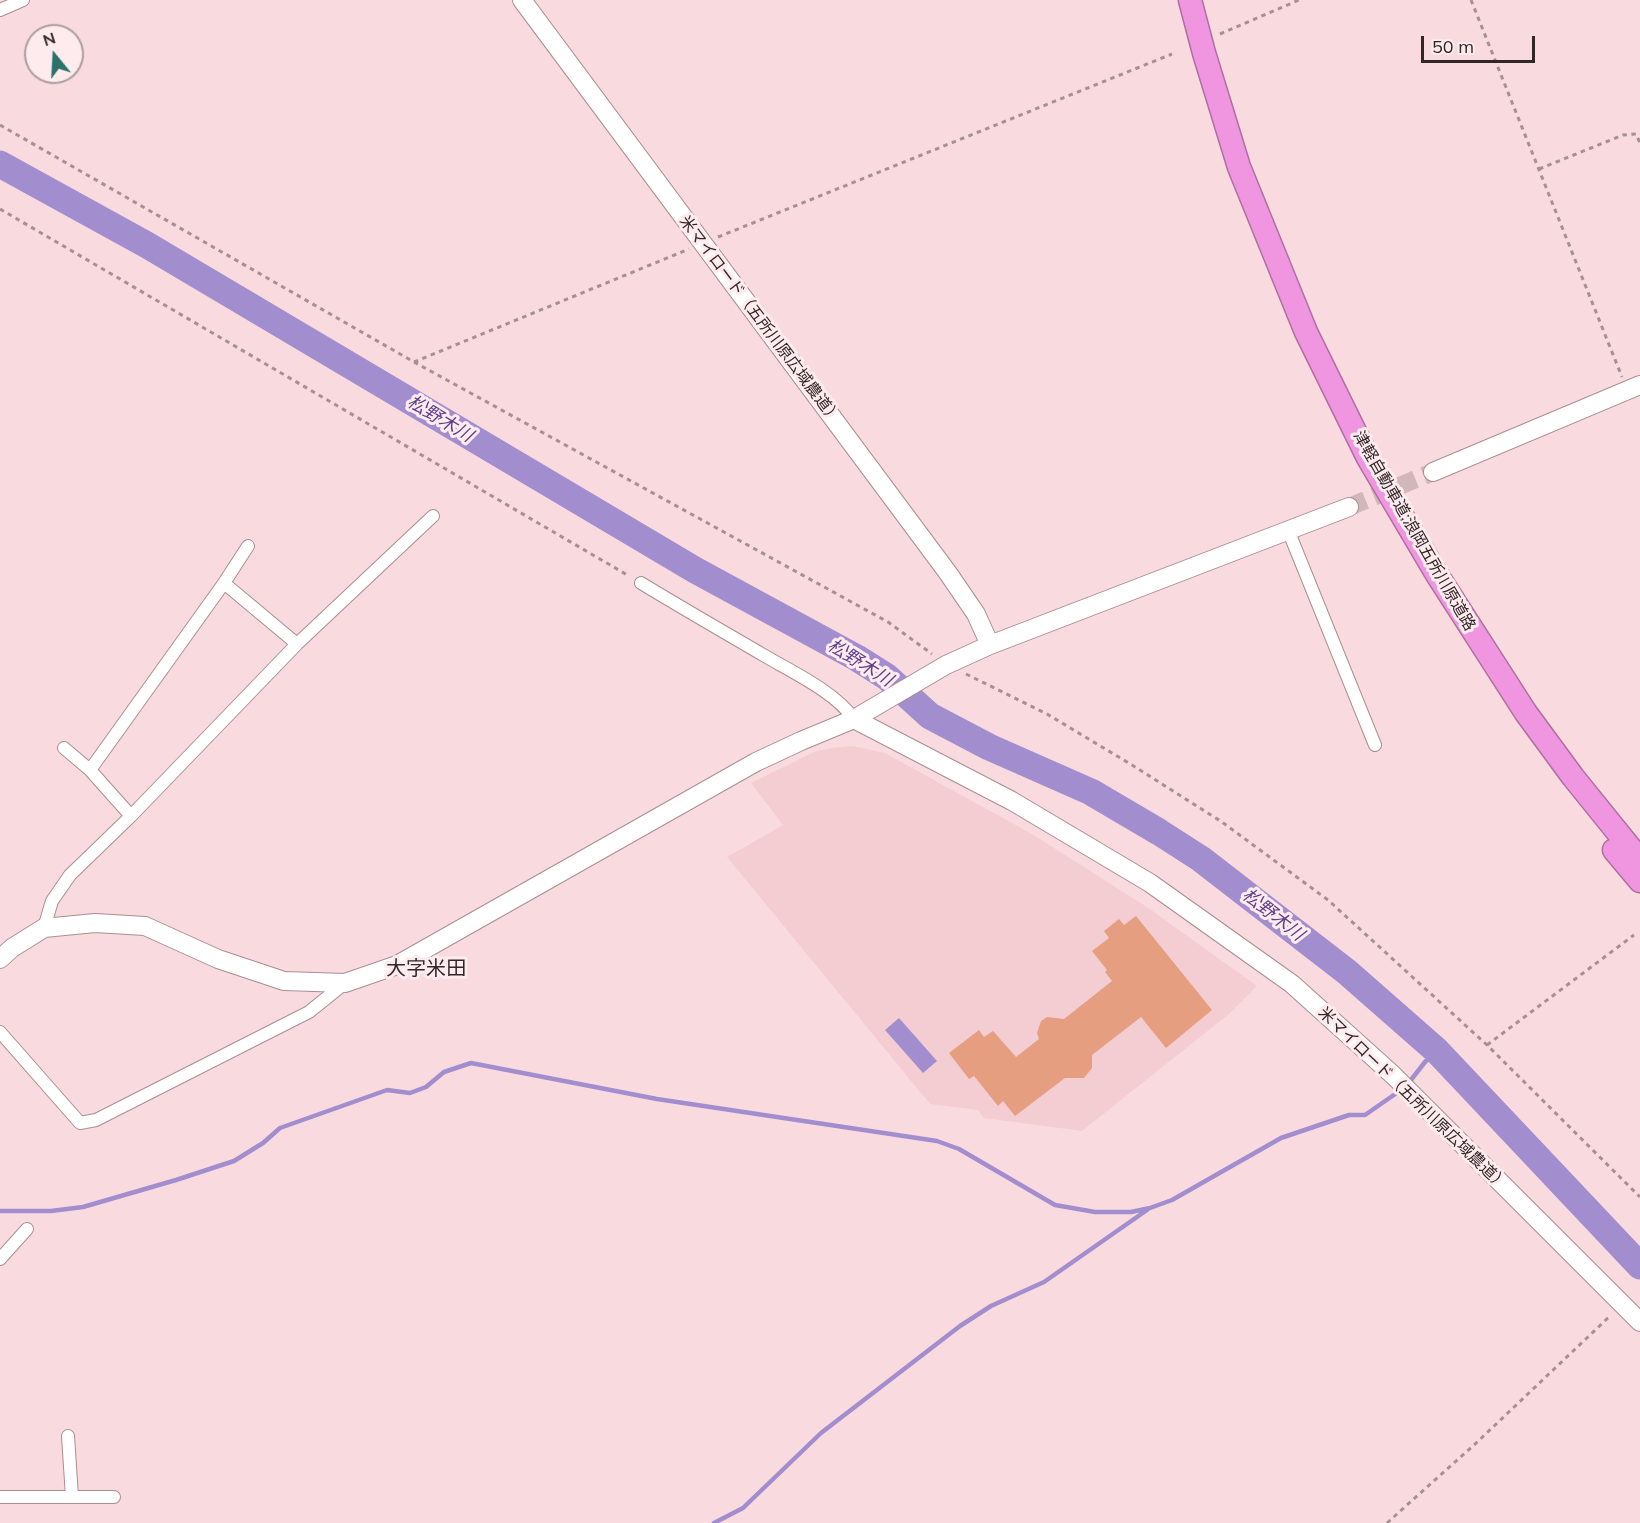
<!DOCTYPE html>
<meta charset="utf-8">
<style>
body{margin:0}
#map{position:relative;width:1640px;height:1523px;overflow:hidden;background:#f9dbdf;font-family:Mulish,sans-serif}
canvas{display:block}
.north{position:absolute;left:24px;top:24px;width:60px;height:60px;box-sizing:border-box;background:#feebee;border:2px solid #ac9d9f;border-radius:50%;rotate:342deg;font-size:16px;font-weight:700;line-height:24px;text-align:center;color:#322728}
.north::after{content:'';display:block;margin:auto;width:21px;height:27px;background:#2b7268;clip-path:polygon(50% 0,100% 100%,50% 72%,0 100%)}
.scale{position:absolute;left:1421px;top:36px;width:114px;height:27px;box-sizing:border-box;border:3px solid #322728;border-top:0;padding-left:8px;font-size:18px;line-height:21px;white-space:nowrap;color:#322728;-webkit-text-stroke:4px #feebee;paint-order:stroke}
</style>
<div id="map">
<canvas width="1640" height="1523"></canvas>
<div class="north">N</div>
<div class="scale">50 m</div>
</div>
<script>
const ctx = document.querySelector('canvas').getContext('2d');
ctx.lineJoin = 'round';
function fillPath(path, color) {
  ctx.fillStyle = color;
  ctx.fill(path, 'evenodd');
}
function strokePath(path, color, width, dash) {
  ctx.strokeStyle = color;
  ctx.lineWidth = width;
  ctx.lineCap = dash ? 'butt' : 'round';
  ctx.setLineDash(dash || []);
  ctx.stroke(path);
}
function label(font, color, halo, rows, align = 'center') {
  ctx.font = font + ' Mulish,"Noto Sans JP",sans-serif';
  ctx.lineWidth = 6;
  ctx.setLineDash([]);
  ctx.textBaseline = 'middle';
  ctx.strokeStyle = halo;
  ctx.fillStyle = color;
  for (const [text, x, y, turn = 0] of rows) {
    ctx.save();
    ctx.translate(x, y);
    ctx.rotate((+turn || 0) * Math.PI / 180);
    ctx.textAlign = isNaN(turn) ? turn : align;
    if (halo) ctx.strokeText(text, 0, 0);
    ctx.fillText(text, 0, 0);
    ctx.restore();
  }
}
const built = new Path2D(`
 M852 746 885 753 1032 834 1147 907 1257 986 1229 1014 1082 1131 984 1118 978 1110 930 1104 727 857 783 825 751 783 814 752 831 748Z`);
const water = new Path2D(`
 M899 1018 937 1061 923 1073 885 1030Z`);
const stream = new Path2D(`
 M1407 1085 1425 1062 1437 1051
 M0 1211H51L83 1207 176 1180 234 1161 263 1143 280 1128 387 1090 410 1093 426 1087 444 1072 471 1063 657 1099 937 1141 959 1149 1055 1205 1095 1212H1131L1150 1208 1172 1200 1281 1138 1349 1115H1365L1401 1090
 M714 1523 743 1508 821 1433 960 1326 991 1306 1044 1282 1147 1210`);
const river = new Path2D(`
 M0 164 147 245 695 570 857 658 887 677 930 716 989 747 1091 792 1159 832 1201 859 1347 972 1437 1051 1640 1266`);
const building = new Path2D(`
 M1136 916 1212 1010 1166 1048 1141 1017 1092 1055V1068L1084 1078H1065L1015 1116 1003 1101 998 1106 974 1076 969 1079 949 1053 979 1030 984 1037 993 1031 1016 1057 1039 1039 1037 1033 1041 1021 1047 1017 1064 1019 1112 981 1105 972 1107 970 1092 951 1109 938 1104 931 1119 919 1124 925Z`);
const secondaryTunnel = new Path2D(`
 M1349 507 1433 472`);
const path = new Path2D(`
 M1471 0 1622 377
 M1220 34 1299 0
 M0 125 414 362 888 622 932 654
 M1539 169 1623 135 1636 134 1640 143
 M0 209 629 576
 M718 237 1172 54
 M414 362 689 249
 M966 674 1047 714 1132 765 1222 822 1328 900 1487 1045 1640 1197
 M1487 1045 1634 935
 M1387 1523 1473 1446 1610 1316`);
const street = new Path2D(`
 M0 10 23 0
 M1288 530 1375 745
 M224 583 248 546
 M641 583C682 608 724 632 765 656 794 673 835 692 854 719
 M64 748 90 770 131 816
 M90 770 224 583 297 644
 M44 928 52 901 70 875 131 816 297 644 433 516
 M0 1032 80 1123 96 1120 309 1012 345 983
 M0 1259 27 1229
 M68 1436 72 1497
 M0 1497H114`);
const secondary = new Path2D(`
 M522 0 948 573 976 614 990 645
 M1433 472 1640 385
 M854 719 1012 801 1150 883 1292 984 1393 1075 1640 1322
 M0 959 12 948 44 928 95 923 145 926 218 959 284 981 345 983 397 965 420 952 756 762 801 741 854 719 946 665 990 645 1349 507`);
const highway = new Path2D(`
 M1190 0 1204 53 1239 167 1306 332 1368 458 1436 573 1526 713 1573 777 1640 860
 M1614 850 1640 881`);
const streetNames = [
 ["米マイロード（五所川原広域農道）",760,320,53],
 ["津軽自動車道;浪岡五所川原道路",1414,531,60],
 ["米マイロード（五所川原広域農道）",1413,1099,44]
];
const waterNames = [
 ["松野木川",440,419,31],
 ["松野木川",860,663,32],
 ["松野木川",1273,915,38]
];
const quarterNames = [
 ["大字米田",426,969]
];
fillPath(built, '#f4cdd3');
fillPath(water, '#a28ece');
strokePath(stream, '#a28ece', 4.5);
strokePath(river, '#a28ece', 27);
fillPath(building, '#e69e81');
strokePath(secondaryTunnel, '#d1b7ba', 18, [18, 9]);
strokePath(street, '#aa8e92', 14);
strokePath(secondary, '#aa8e92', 20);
strokePath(highway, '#ae6fa0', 25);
strokePath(path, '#a69093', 3, [4.5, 4.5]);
strokePath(street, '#fff', 12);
strokePath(secondary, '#fff', 18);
strokePath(highway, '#f096e1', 22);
label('16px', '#322728', '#feebee', streetNames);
label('italic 18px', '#5d408e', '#feebee', waterNames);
label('20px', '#322728', '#feebee', quarterNames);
</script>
